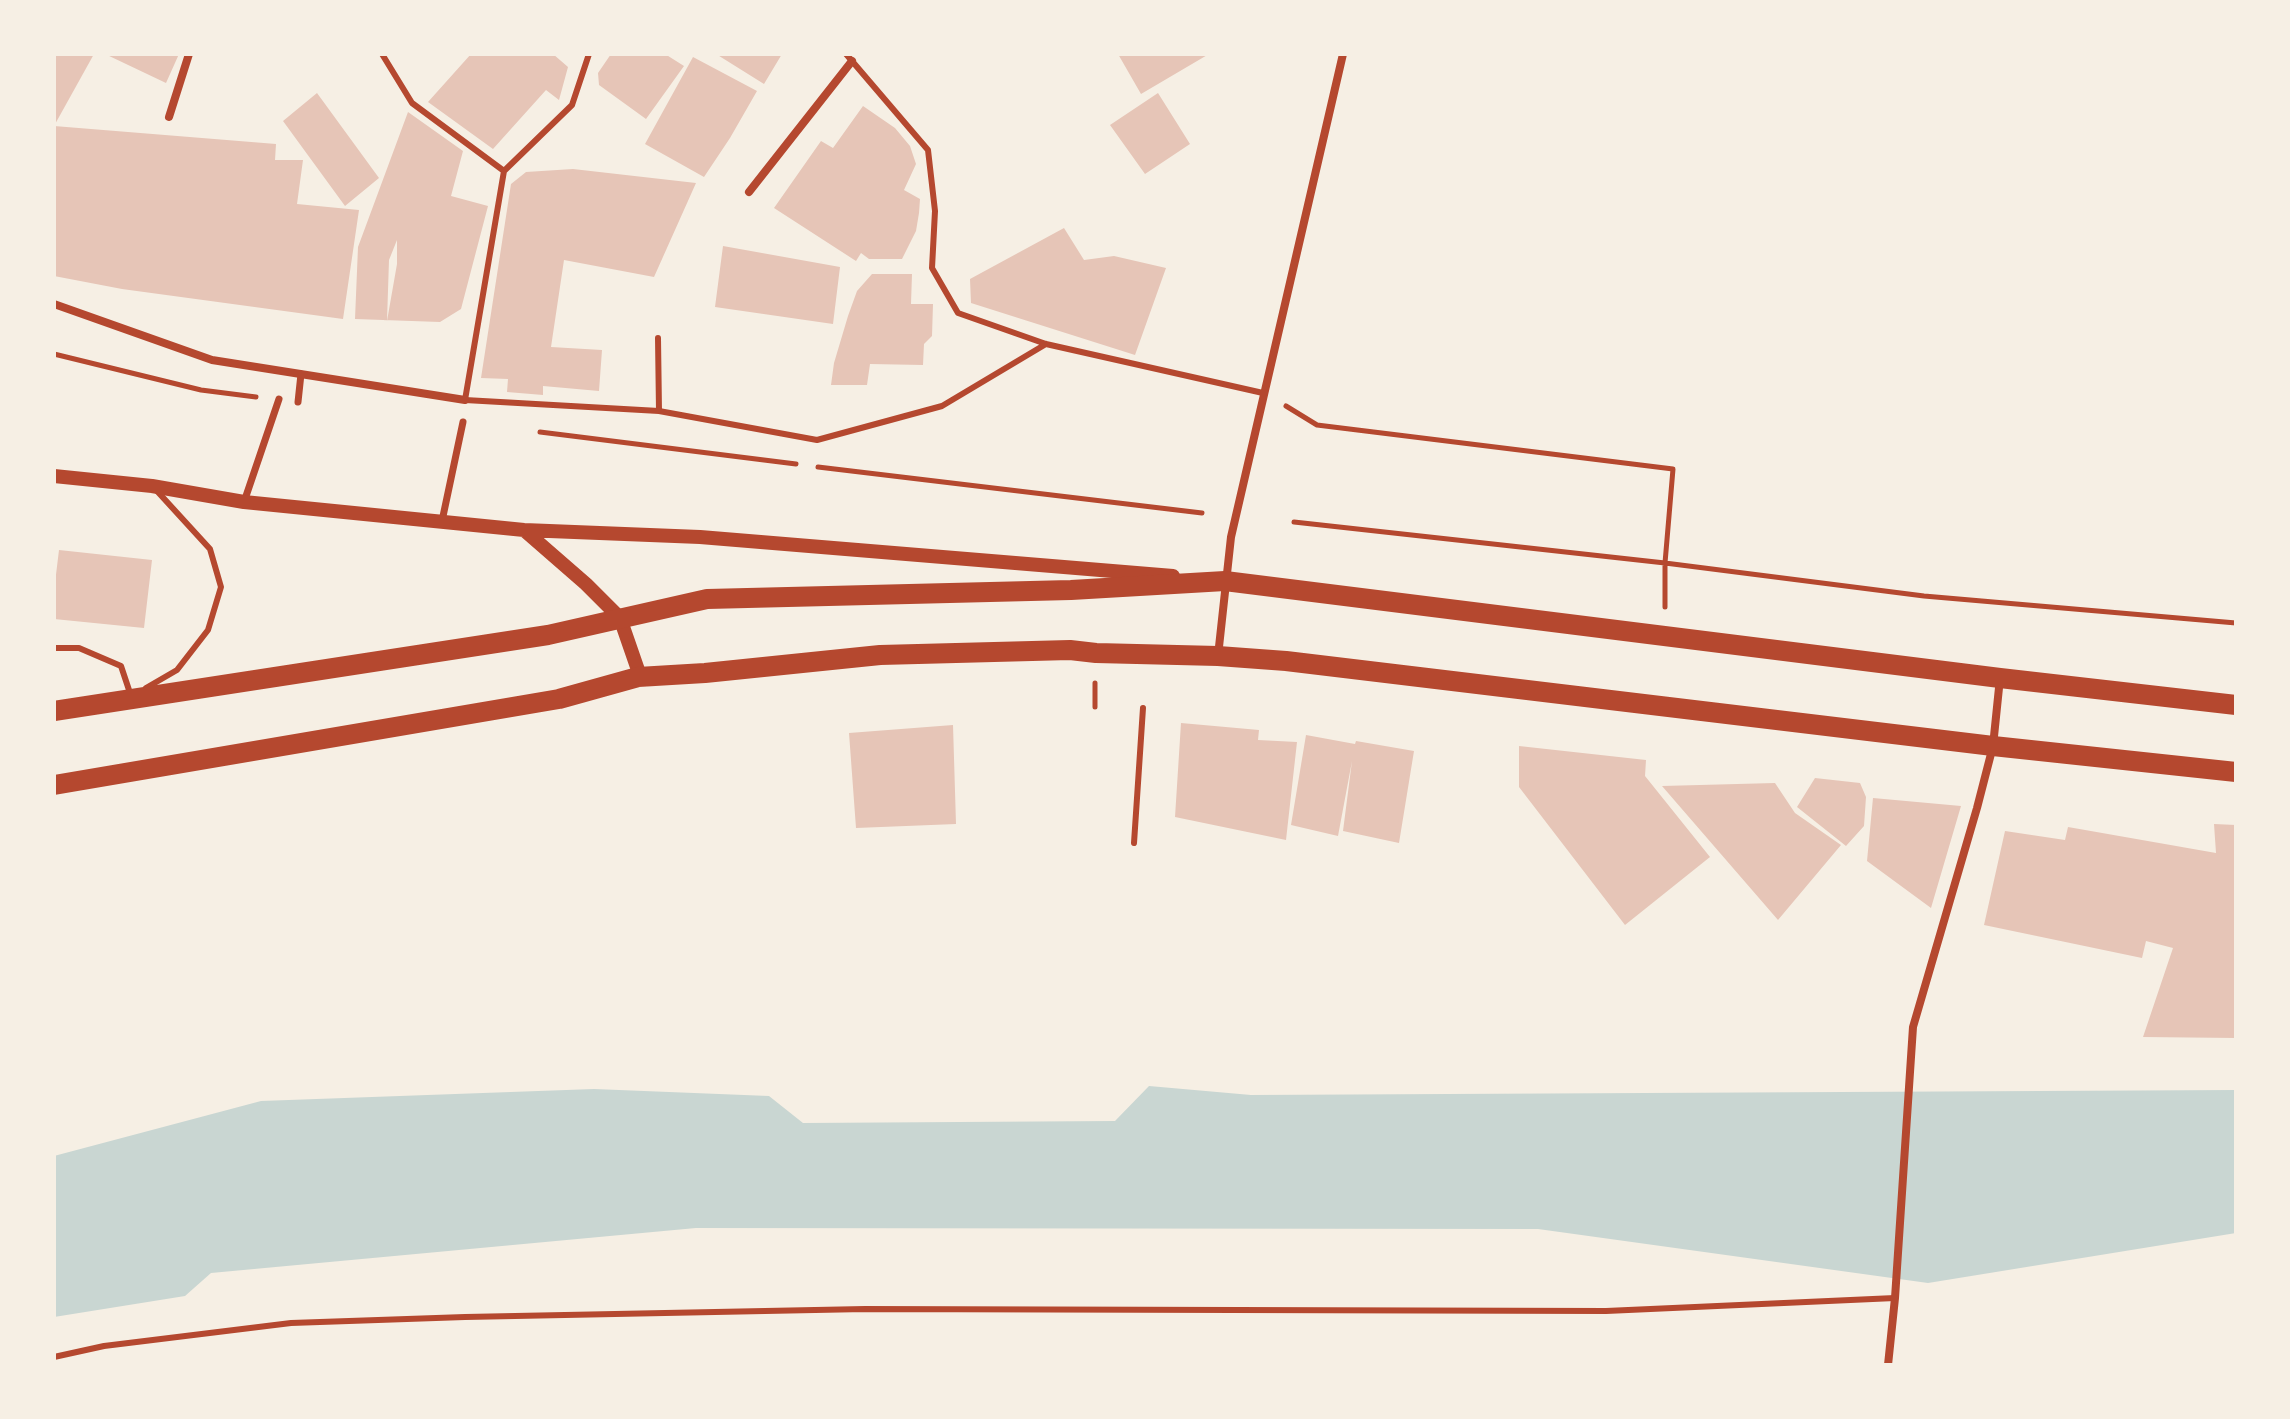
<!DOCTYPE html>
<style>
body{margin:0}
#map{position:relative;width:2290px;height:1419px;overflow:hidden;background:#f6efe4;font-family:Inter,sans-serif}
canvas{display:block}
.frame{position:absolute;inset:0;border:56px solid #f6efe4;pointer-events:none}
</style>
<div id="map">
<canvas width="2290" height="1419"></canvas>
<div class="frame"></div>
</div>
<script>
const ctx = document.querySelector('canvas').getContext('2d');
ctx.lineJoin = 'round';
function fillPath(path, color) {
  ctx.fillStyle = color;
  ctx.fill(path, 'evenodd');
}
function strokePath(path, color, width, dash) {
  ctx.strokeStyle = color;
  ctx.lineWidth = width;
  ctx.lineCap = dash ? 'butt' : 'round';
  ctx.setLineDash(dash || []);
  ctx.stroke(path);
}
const water = new Path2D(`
 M1149 1086 1251 1095 2236 1090V1233L1928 1283 1538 1229 696 1228 211 1273 185 1296 54 1317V1156L261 1101 594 1089 769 1096 803 1123 1115 1121Z`);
const building = new Path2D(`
 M54 54H94L54 126Z
 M105 54H179L166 83Z
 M471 54H553L568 67 559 100 546 90 493 149 428 102Z
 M611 54H665L684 66 646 119 599 85 598 73Z
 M716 54H782L764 84Z
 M1118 54H1209L1141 94Z
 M693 57 757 91 730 138 704 177 645 144Z
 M317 93 379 178 345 206 283 121Z
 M1158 93 1190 144 1145 174 1110 125Z
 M863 106 895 128 910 146 916 164 904 190 920 199 919 213 916 231 902 259H869L861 253 856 261 774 208 821 141 833 148Z
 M408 112 463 151 451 196 488 206 461 309 440 322 355 319 358 247ZM397 240V264L387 321 389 260Z
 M54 126 276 144 275 160H303L297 204 359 210 343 319 122 289 54 276Z
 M573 169 696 183 654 277 564 260 551 347 602 350 599 391 543 386V395L507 392 508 379 481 378 511 184 526 172Z
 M1064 228 1084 260 1114 256 1166 268 1135 355 971 303 970 279Z
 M723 246 840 267 833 324 715 307Z
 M872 274H912L911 304H933L932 336 924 344 923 365 870 364 867 385H831L834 363 848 316 857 291Z
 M59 550 152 560 144 628 54 619V591Z
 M1181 723 1259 730 1258 740 1297 742 1286 840 1175 817Z
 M953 725 956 824 856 828 849 733Z
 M1306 735 1355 744 1356 741 1414 751 1399 843 1343 831 1352 761 1338 836 1291 825Z
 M1519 746 1646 760 1645 776 1710 857 1625 925 1519 787Z
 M1815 778 1860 783 1866 797 1864 826 1846 846 1797 807Z
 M1775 783 1795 813 1841 845 1778 920 1662 786Z
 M1873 798 1961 806 1931 908 1867 861Z
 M2214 824 2236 825V1038L2143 1037 2173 948 2146 941 2142 958 1984 925 2005 831 2065 840 2068 827 2216 853Z`);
const path = new Path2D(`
 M54 354 201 390 256 397
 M1286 406 1317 425 1673 469 1665 563V607
 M540 432 796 464
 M818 467 1202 513
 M1294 522 1665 563 1924 596 2236 623
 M1095 707V683`);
const service = new Path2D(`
 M382 54 412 103 504 171 465 400 659 411 817 440 942 406 1046 344
 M846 54 928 150 935 211 932 268 958 313 1046 344 1263 393
 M504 171 572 105 589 54
 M658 338 659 411
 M54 648H79L121 666 131 696
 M146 688 177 670 208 630 221 587 210 549 157 491
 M1134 843 1143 708
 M54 1357 104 1346 291 1323 465 1317 865 1309 1606 1311 1895 1298`);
const pedestrian = new Path2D(`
 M298 402 301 374
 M244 502 279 399
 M442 521 463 422`);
const minor = new Path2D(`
 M169 117 189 54
 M749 192 852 61
 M54 304 212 360 465 400
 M1218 656 1231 537 1343 54
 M1888 1365 1895 1298 1913 1027 1977 808 1993 746 2000 678`);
const tertiary = new Path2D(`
 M54 476 152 486 244 502 524 530 700 537 1173 576
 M524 530 586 584 620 618 638 670V677`);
const primary = new Path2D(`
 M54 711 548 635 707 599 1071 590 1225 581 2000 678 2236 705
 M54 785 559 699 638 677 705 673 880 655 1070 650 1096 653 1218 656 1286 661 1993 746 2236 772`);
fillPath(water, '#c9d6d2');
fillPath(building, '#e6c5b7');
strokePath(path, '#b5482f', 5);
strokePath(service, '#b5482f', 6);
strokePath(pedestrian, '#b5482f', 7);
strokePath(minor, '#b5482f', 8);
strokePath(tertiary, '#b5482f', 14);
strokePath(primary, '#b5482f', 20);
</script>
